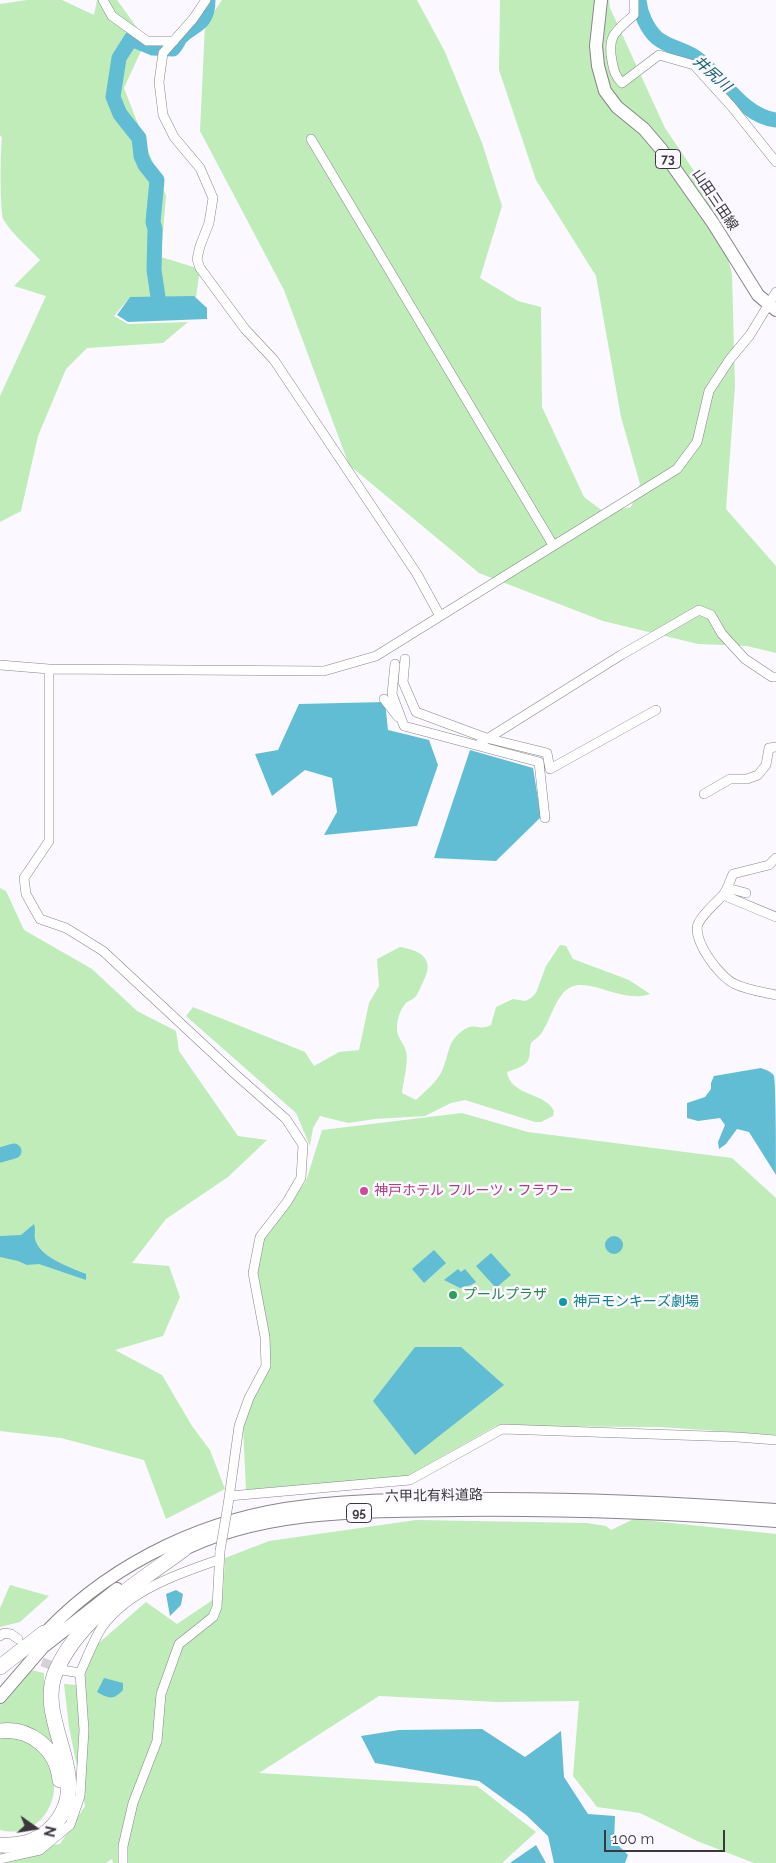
<!DOCTYPE html>
<meta charset="utf-8">
<style>
body{margin:0}
#map{position:relative;width:776px;height:1863px;overflow:hidden;background:#fbf8ff;font-family:Raleway,sans-serif}
canvas{display:block}
.north{position:absolute;left:10px;top:1803px;width:50px;height:50px;-webkit-text-stroke:4px #fbf8ff;paint-order:stroke;rotate:103deg;font-size:14px;font-weight:700;line-height:20px;text-align:center;color:#3a383b}
.north::after{content:'';display:block;margin:auto;width:18px;height:22px;background:#3a383b;clip-path:polygon(50% 0,100% 100%,50% 72%,0 100%)}
.scale{position:absolute;left:604px;top:1830px;width:121px;height:22px;box-sizing:border-box;border:2px solid #3a383b;border-top:0;padding-left:6px;font-size:15px;line-height:18px;white-space:nowrap;color:#3a383b;-webkit-text-stroke:4px #fbf8ff;paint-order:stroke}
</style>
<div id="map">
<canvas width="776" height="1863"></canvas>
<div class="north">N</div>
<div class="scale">100 m</div>
</div>
<script>
const ctx = document.querySelector('canvas').getContext('2d');
ctx.lineJoin = 'round';
function fillPath(path, color) {
  ctx.fillStyle = color;
  ctx.fill(path, 'evenodd');
}
function strokePath(path, color, width, dash) {
  ctx.strokeStyle = color;
  ctx.lineWidth = width;
  ctx.lineCap = dash ? 'butt' : 'round';
  ctx.setLineDash(dash || []);
  ctx.stroke(path);
}
function label(font, color, halo, rows, align = 'center') {
  ctx.font = font + ' Raleway,"Noto Sans JP",sans-serif';
  ctx.lineWidth = 5;
  ctx.setLineDash([]);
  ctx.textBaseline = 'middle';
  ctx.strokeStyle = halo;
  ctx.fillStyle = color;
  for (const [text, x, y, turn = 0] of rows) {
    ctx.save();
    ctx.translate(x, y);
    ctx.rotate((+turn || 0) * Math.PI / 180);
    ctx.textAlign = isNaN(turn) ? turn : align;
    if (halo) ctx.strokeText(text, 0, 0);
    ctx.fillText(text, 0, 0);
    ctx.restore();
  }
}
const green = new Path2D(`
 M27 0H62L94 15 97 0H117L146 40 124 88 166 196 161 257 200 269 196 297H130L114 316 128 324 188 322 163 343 87 348 66 369 38 436 21 511 0 522V396L46 296 14 286 40 260C29 248 11 233 3 219 0 206 0 155 2 138L0 135V4Z
 M222 0H417L445 52 482 143 502 206 480 278 518 301 541 307 542 407 584 497 604 512 631 507 640 484 621 417 596 276 536 180 499 70 500 0H609L610 8 665 128 711 196 732 274 735 386 726 509 776 566V653L747 646 698 644 603 621 479 573 349 465 284 290 200 131 205 25Z
 M0 888 6 891 24 930 92 969 137 1011 176 1031 179 1051 238 1136 267 1140 228 1177 166 1219 132 1263 169 1266 180 1297 163 1336 115 1350 162 1375 192 1426 210 1450 225 1489 166 1519 144 1460 61 1438 0 1431Z
 M560 945 566 946 573 959 629 980 650 994C623 1004 592 978 571 987 556 993 549 1025 540 1035 538 1038 533 1040 531 1043 529 1049 531 1057 527 1062 523 1067 513 1070 507 1072 510 1096 545 1092 554 1111L553 1116 541 1122H535L465 1100 451 1103 425 1116 375 1119 348 1123 320 1116 313 1128 310 1146 296 1113 186 1016 193 1007 305 1052 314 1066 339 1052 359 1050 369 1003 379 986 377 959 400 947C423 951 435 960 423 982 421 986 419 992 416 996 414 999 410 1000 407 1002 401 1007 397 1019 397 1027 396 1037 404 1043 406 1051 409 1061 403 1083 402 1093L416 1100C424 1092 437 1082 442 1071 450 1054 446 1041 465 1029 475 1023 479 1031 491 1025L496 1007 513 999 525 1001 531 998 536 993 546 966Z
 M462 1113 528 1132 732 1158 776 1198V1435L660 1427 496 1426 407 1476 246 1490 243 1427 251 1400 268 1367 256 1272 263 1241 306 1181 322 1130Z
 M634 1519 776 1534V1863H754L697 1841 640 1813 597 1807 573 1776 579 1701 498 1702 379 1696 259 1773 477 1786 536 1832 502 1863H113L112 1859 106 1863H0V1853L60 1844 85 1806 69 1727 64 1684 77 1685 85 1655 146 1602 177 1624 223 1593 225 1558 269 1541 416 1520 587 1523 606 1526 611 1530Z
 M10 1585 49 1596 20 1622 0 1627V1608Z
 M31 1670 44 1673V1709L58 1751 0 1726V1705Z
 M0 1738C6 1738 13 1738 20 1739 24 1740 29 1745 33 1747 75 1774 50 1843 0 1830Z`);
const water = new Path2D(`
 M194 296 207 308V319L128 322 117 315 130 297Z
 M385 702 388 730 429 740 438 765 417 826 324 835 337 812 332 778 305 770 272 796 255 754 278 750 299 704Z
 M470 750 533 768 541 817 496 861 434 858Z
 M761 1068C766 1070 771 1071 774 1076 776 1088 776 1157 776 1175L749 1132 737 1129 726 1144 719 1149 718 1142 725 1125 720 1118 698 1121 687 1118V1103L705 1097 711 1089V1083L714 1076Z
 M34 1224C36 1230 34 1234 35 1239 39 1257 71 1268 86 1274V1280L39 1264 27 1265 18 1261 0 1257V1236L21 1235Z
 M605 1245a9 9 0 1 1 18 0a9 9 0 1 1-18 0Z
 M434 1250 446 1263 424 1283 412 1269Z
 M491 1253 511 1275 496 1288 476 1266Z
 M458 1269 461 1272 465 1269 476 1282 471 1285 460 1288 444 1280Z
 M415 1347H461L504 1385 415 1455 373 1401Z
 M176 1590 183 1594 181 1605 170 1616 166 1594Z
 M104 1678 123 1683V1690C114 1700 109 1699 97 1692Z
 M482 1729 525 1757 561 1731 564 1777 588 1814 615 1816 614 1841 628 1855 625 1863H554L548 1836 526 1815 479 1781 375 1763 361 1736 399 1730Z
 M536 1845 546 1863H510Z`);
const river = new Path2D(`
 M639 0C640 13 647 29 657 38 668 47 683 49 695 57 722 75 741 116 776 120
 M158 297 154 270 155 229 153 222 157 180 145 165 141 156 139 138 120 114 113 97 119 58 131 39 153 48 173 49C176 46 178 42 180 38 193 24 208 26 208 0
 M0 1155 14 1151`);
const minorTunnel = new Path2D(`
 M32 1653 40 1661 60 1669`);
const minor = new Path2D(`
 M103 0 112 16 147 41H174
 M206 0 193 19 163 53 159 82 163 115 174 137 200 168 213 198 209 223 200 246 197 259 200 268 245 329 274 360 417 574 440 616
 M634 0V15C616 31 607 35 612 61 614 71 615 76 622 83L659 55 694 65 732 107 776 162
 M311 139 553 545
 M405 659 403 682 416 712 486 738 547 753 550 769 656 710
 M395 664 392 694 404 726 539 762 545 818
 M0 665 49 669
 M384 699 398 717
 M479 744 621 655 699 610 711 615 722 634 745 659 772 677H776
 M704 794 730 779H747L758 775 766 765 769 748 776 747
 M776 858 769 865 733 874C730 880 728 889 723 895 715 904 703 913 698 924 692 940 720 978 735 984 747 990 763 992 776 995
 M727 888 746 893
 M723 895 776 917
 M229 1496 410 1480 502 1429 737 1437 776 1440
 M228 1505 239 1426 249 1398 266 1366 265 1337 253 1273 260 1237 287 1202 301 1178 303 1145 286 1119 235 1074 103 951 66 928 40 919 26 894 24 878 49 841V669L324 671 376 656 677 469 697 442 709 391 730 359 750 335 776 292
 M0 1636 4 1633 11 1634 18 1639
 M62 1670 80 1673C87 1658 93 1641 102 1627 128 1591 177 1574 218 1560
 M0 1859 40 1850 70 1825 80 1796 84 1730 80 1673
 M123 1863V1846L133 1803 157 1741 161 1694 179 1644 213 1617 217 1607 220 1551`);
const primary = new Path2D(`
 M601 0 596 46 598 66 605 91 617 107 644 129 661 149 713 223 758 295 776 310
 M177 1553C260 1509 367 1511 459 1510 565 1509 670 1513 776 1521
 M38 1641C101 1570 192 1524 285 1509 348 1499 412 1500 476 1499 576 1498 676 1503 776 1510
 M0 1697 43 1647 117 1589`);
const motorway = new Path2D(`
 M0 1667 44 1633
 M0 1731C30 1727 57 1749 60 1780
 M0 1845C19 1846 34 1843 49 1830 100 1783 33 1722 56 1671 80 1616 138 1583 184 1549`);
const minorBridge = new Path2D(`
 M220 1551 228 1505`);
const markers = [
 [364,1191,5,"#d1479c"],
 [453,1295,5,"#2e9e5b"],
 [563,1302,5,"#0f9aa8"]
];
const shields = [
 [668,159,25],
 [359,1513,25]
];
const shieldNames = [
 ["73",668,159],
 ["95",359,1513]
];
const streetNames = [
 ["山田三田線",715,200,56],
 ["六甲北有料道路",434,1496,-1]
];
const hotelNames = [
 ["神戸ホテル フルーツ・フラワー",374,1191]
];
const leisureNames = [
 ["プールプラザ",463,1295]
];
const cultureNames = [
 ["神戸モンキーズ劇場",573,1302]
];
const waterNames = [
 ["井尻川",712,74,42]
];
fillPath(green, '#bfecb9');
fillPath(water, '#61bdd4');
strokePath(river, '#61bdd4', 15);
strokePath(minorTunnel, '#d4d2d8', 9, [9, 4.5]);
strokePath(minor, '#88858b', 10);
strokePath(primary, '#88858b', 14);
strokePath(motorway, '#88858b', 16);
strokePath(minor, '#fff', 9);
strokePath(primary, '#fff', 12);
strokePath(motorway, '#fff', 15);
strokePath(minorBridge, '#88858b', 10, []);
strokePath(minorBridge, '#fff', 9);
for (const [x, y, r, color] of markers) {
  const dot = new Path2D();
  dot.arc(x, y, r, 0, 2 * Math.PI);
  ctx.fillStyle = color;
  ctx.fill(dot);
  strokePath(dot, '#fbf8ff', 2);
}
for (const [x, y, w] of shields) {
  const box = new Path2D();
  box.roundRect(x - w / 2, y - 9.5, w, 19, 4);
  ctx.fillStyle = '#fbf8ff';
  ctx.fill(box);
  strokePath(box, '#3a383b', 1);
}
label('bold 12px', '#3a383b', null, shieldNames);
label('14px', '#3a383b', '#fbf8ff', streetNames);
label('14px', '#b23c85', '#fbf8ff', hotelNames, 'left');
label('14px', '#27864d', '#fbf8ff', leisureNames, 'left');
label('14px', '#0d838f', '#fbf8ff', cultureNames, 'left');
label('italic 15px', '#166172', '#fbf8ff', waterNames);
</script>
